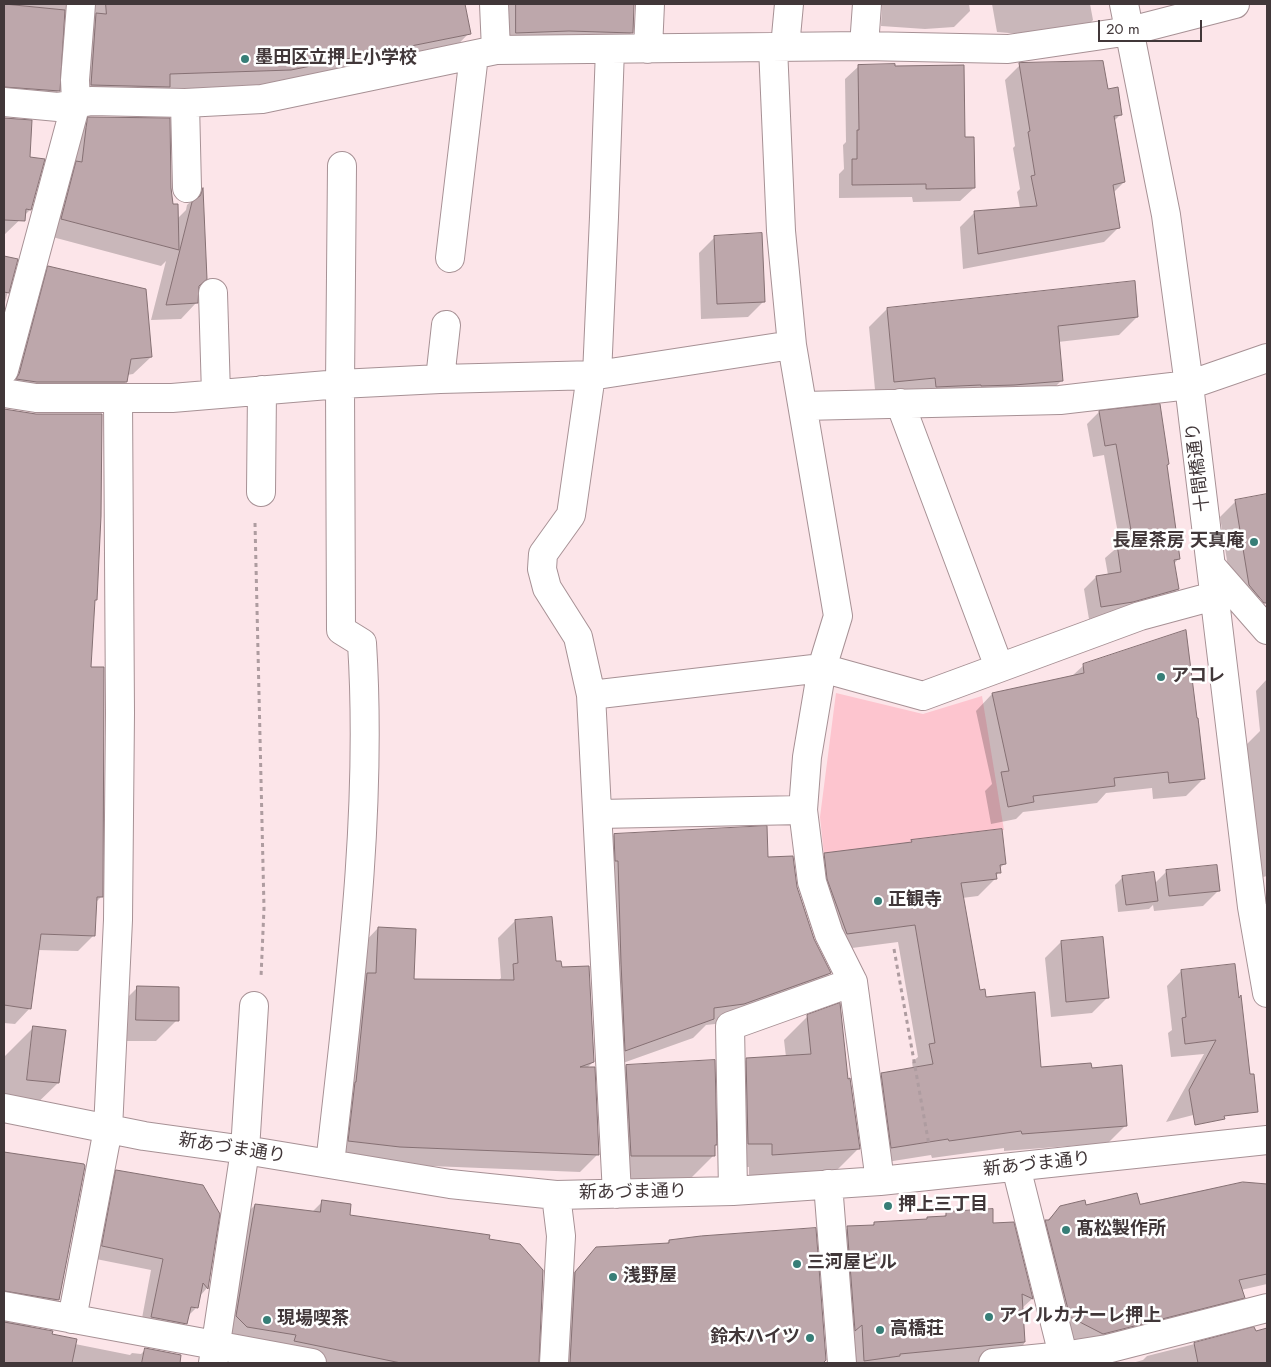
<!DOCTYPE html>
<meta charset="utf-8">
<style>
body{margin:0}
#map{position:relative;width:1271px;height:1367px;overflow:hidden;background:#fce5e9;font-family:Jost,sans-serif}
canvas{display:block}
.frame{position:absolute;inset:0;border:5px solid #413739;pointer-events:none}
.scale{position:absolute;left:1098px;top:20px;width:104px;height:22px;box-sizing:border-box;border:2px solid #413739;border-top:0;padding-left:6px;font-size:15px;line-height:18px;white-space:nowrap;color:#413739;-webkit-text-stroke:4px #fff;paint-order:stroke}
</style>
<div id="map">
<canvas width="1271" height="1367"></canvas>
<div class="frame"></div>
<div class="scale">20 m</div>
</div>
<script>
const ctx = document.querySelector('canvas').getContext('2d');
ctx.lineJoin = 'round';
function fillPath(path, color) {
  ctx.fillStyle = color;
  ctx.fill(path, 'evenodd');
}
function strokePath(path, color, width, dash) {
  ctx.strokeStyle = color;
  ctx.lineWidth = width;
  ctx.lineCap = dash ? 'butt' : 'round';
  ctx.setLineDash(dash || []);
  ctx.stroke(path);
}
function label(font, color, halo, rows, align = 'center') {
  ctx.font = font + ' Jost,"Noto Sans JP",sans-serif';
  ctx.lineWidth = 5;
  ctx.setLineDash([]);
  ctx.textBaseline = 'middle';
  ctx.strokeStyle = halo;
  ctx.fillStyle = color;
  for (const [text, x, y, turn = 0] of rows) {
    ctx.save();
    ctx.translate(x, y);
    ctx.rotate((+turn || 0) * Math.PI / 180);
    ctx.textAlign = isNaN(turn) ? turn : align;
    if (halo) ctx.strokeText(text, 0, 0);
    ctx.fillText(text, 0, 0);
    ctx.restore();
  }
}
const green = new Path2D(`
 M836 693 923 714 982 696 1004 830 824 855 820 817Z`);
const shadow = new Path2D(`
 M4 4H463L469 33 444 59 264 96 66 111 70 23 63 16 59 90 33 116 4 114Z
 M502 4H633L632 32 618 47 503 46Z
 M882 4H969L970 11 954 27 925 29 881 26Z
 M992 4H1090L1093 20 1080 34 1057 37 997 32Z
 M1020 65 1107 90 1121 114 1113 122 1124 182 1113 193 1119 227 1104 242 963 269 960 227 975 212 1020 208 1017 192 1020 189 1013 148 1015 146 1005 80Z
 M859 66 964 139 974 188 960 201 913 202 912 197 839 198V174L844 169 843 145 846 142 845 79Z
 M4 119 31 121 28 158 30 210 4 235Z
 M89 119 170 188 172 206 177 219 186 210 187 205 201 191 205 279 198 286 196 303 181 319 151 320 166 261 161 266 45 235 72 135Z
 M715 237 764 301 748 317 701 319 699 253Z
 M4 257 16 260 4 306Z
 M48 268 151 357 133 374 127 375 126 382 108 399 4 397 31 285Z
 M887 309 1137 317 1119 335 1058 342 1062 380 1043 399 876 400 869 327Z
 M4 410 33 415 96 599 94 602 90 668 101 897 95 903 94 935 78 951 37 950 30 1008 15 1024 4 1023Z
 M1099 412 1166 466 1179 558 1174 564 1178 589 1166 601 1120 614 1089 619 1084 589 1096 577 1108 575 1105 558 1120 545 1104 455 1093 457 1087 424Z
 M1267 495V596L1245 600 1233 598 1220 517 1236 501Z
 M1084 665 1203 779 1186 796 1153 799 1152 788 1106 793 1097 803 1023 812 1016 819 991 824 985 791 992 784 976 711 992 694 1072 676Z
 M1267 679V876L1263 877 1257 849 1247 744 1260 731 1256 691Z
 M614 835 766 859 813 939 830 973 811 992 724 1023 706 1025 693 1038 606 1069 595 854Z
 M912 841 1004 864 999 869V872L996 876V878L978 896 962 898 979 991 1039 1069H1091L1126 1125 1108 1143 1004 1151V1148L932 1158 931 1155 874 1164 864 1092 882 1074 913 1069 912 1062 918 1057 898 942 829 951 807 872 825 855 910 844Z
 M1166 872 1219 890 1203 906 1154 911 1153 905 1149 909 1118 912 1115 885 1123 877 1154 884Z
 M515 921 555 962 593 1062 587 1068 598 1154 580 1172 381 1164 331 1159 361 946 378 928 413 981H498L501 978 498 938Z
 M1061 942 1108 997 1092 1013 1051 1017 1045 958Z
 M1234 965 1236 1104 1166 1122 1204 1054 1171 1057 1168 1033 1172 1030 1167 986 1181 971Z
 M138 987 177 1020 156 1041H116L117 1008Z
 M808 1016 847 1080 859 1148 835 1172 749 1178V1167H725L723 1083 747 1059 786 1057 784 1040Z
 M34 1027 58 1083 27 1113 4 1110V1057Z
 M626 1066 713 1146V1156L685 1184H602L598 1095Z
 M4 1152 83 1165 58 1300 30 1328 75 1344 130 1355 132 1353 141 1354 146 1349 180 1356 178 1363H4Z
 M116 1172 218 1214 207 1288 199 1297 196 1308 187 1317 186 1323 174 1335 140 1329 151 1270 91 1258 105 1184Z
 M1262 1185 1267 1189V1284L1241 1290 1243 1297 1228 1312 1088 1348 1055 1332 1031 1236 1061 1207 1139 1206Z
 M323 1201 348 1216 488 1240 521 1360 520 1363H286L229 1345 237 1223 255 1205 312 1212Z
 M947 1213 992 1225 1013 1223 1032 1299 1021 1309 1024 1344 1008 1359 977 1363H842L832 1243 848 1228 872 1226 874 1223 926 1220 942 1218Z
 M815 1229 825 1363H556L560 1288 596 1248 666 1244 669 1241Z
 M1254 1329 1255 1333 1267 1329V1363H1132L1143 1360 1147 1356Z`);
const building = new Path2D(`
 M4 4 65 10 60 91 4 87Z
 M106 4H465L471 34 291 70 170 74V87L91 85 96 13 106 14Z
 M516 4H634L633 33 569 31 516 33Z
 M1103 61 1108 89 1118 87 1122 115 1114 116 1125 182 1113 185 1120 228 978 254 974 211 1037 206 1031 176 1035 175 1028 132 1030 131 1019 63Z
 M895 64V66L964 65 965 137H974L975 188 926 189V184L852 185V159H857V130H859L858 65Z
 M88 117 170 118 171 188 173 204H178L179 250 61 219 76 161 82 162 86 128Z
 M4 118 32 120 30 157 45 159 31 210 26 209 25 221 4 220Z
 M203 188 207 279 199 286 198 303 166 305 192 202 200 196Z
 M762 233 765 302 717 304 714 236Z
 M4 256 18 259 9 293 4 292Z
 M48 266 146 289 152 357 131 359 127 382H37L16 379 19 374Z
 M1135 281 1138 317 1058 326 1063 381 1014 385 981 386V385L936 387 935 378 894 382 887 308Z
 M1160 404 1169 464 1167 465 1171 494 1180 559 1174 560 1179 589 1133 602 1101 607 1096 576 1121 572 1117 544 1133 542 1116 444 1105 446 1099 411Z
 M4 409 36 414H102L101 516 97 600H95L91 667H104L103 897H97L95 936 41 934 31 1009 4 1005Z
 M1267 494V603H1264L1249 585 1235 500Z
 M1186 630 1197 718H1198L1205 779 1169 783 1168 772 1114 778 1115 786 1033 796 1034 802 1008 807 1001 772 1009 771 992 693 1084 673 1083 664Z
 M767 826 768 857 793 856 797 887 814 939 831 973 744 1004 714 1008V1019L625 1051 621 963 618 861H615L614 834Z
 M1002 829 1006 864 1000 865 1001 873H996L997 879 961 883 980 990 985 989 986 997 1035 992 1041 1067 1091 1063 1092 1068 1122 1065 1127 1126 1022 1134 1021 1131 949 1141 948 1139 891 1148 881 1073 933 1064 929 1044 935 1043 915 925 847 934 827 879 824 853 912 842 911 840Z
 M1217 865 1220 891 1169 896 1166 870Z
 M1154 872 1158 901 1126 905 1122 876Z
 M552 917 556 961H561L562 967 589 966 594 1062 580 1067H595L599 1155 400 1147 348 1141 355 1082H356L367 973H376L378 927 416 929 414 979 514 980 513 964 518 963 515 920Z
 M1103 937 1109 998 1066 1002 1061 941Z
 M1235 964 1239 998 1241 995 1250 1074H1254L1258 1112 1224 1116 1225 1119 1195 1125 1189 1090 1216 1040 1185 1044 1182 1018 1186 1017 1181 970Z
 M137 986 179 987V1021L136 1020Z
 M840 1003 848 1079 850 1078 860 1149 772 1155V1144H748L746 1058 811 1054 807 1015Z
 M33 1026 66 1030 59 1083 27 1080Z
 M715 1060 717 1145H715V1156H631L626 1065Z
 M4 1152 84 1164 85 1166 59 1300 4 1291Z
 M116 1170 203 1185 220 1214 208 1289 203 1283 198 1308 191 1307 187 1324 151 1317 163 1259 102 1246Z
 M1243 1182 1267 1184V1274L1239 1280 1245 1298 1103 1334 1070 1317 1045 1220H1049L1060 1206 1085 1200 1086 1205 1137 1193 1140 1204Z
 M322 1200 351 1204 350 1215 490 1235 489 1239 520 1244 543 1270 539 1363H401L294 1341 296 1335 247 1327 236 1316 255 1204 320 1212Z
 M993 1209V1223L1014 1222 1033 1299 1022 1294 1025 1342 900 1354V1356L864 1361 862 1325 855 1331 847 1226 874 1225V1222L927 1219V1217L946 1216V1212Z
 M816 1228 826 1360 823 1363H570L575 1272 596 1247 669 1243V1240L701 1236Z
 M4 1322 53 1331 52 1334 77 1339 72 1363H4Z
 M1254 1327 1256 1331 1267 1328V1363H1198L1194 1343Z
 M145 1348 181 1355 180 1363H142Z`);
const path = new Path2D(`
 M255 523 264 908 261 977
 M894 949 929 1145`);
const minor = new Path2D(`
 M494 4 496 50
 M1124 4 1166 215 1189 385 1252 907 1267 993
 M864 46 867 4
 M773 47 781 231 792 345 838 616 822 668 807 757 803 810 812 882 829 934 853 982 880 1181
 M785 47 789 4
 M648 49 650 4
 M4 102 58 107 91 101 185 103 262 99 496 50 864 46 1008 49 1130 31 1235 4
 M185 103 187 188
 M450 258 474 55
 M213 293 216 394
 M4 370 76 103 75 80 81 4
 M591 375 571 515 543 554 542 569 547 588 578 637 591 695 617 1194
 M597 375 604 217 610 49
 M440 379 446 325
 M4 393 36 398H172L340 384 440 379 597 375 792 345
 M900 403 999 667
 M803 406 1060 400 1189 385 1267 358
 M261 492 262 390
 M1211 566 1267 630
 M591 695 822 668 923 696 1140 616 1214 596
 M598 814 803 810
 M4 1108 144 1136 245 1150 450 1184 556 1195 733 1191 880 1181 1267 1140
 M330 1164C349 992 373 817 362 643L341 630 340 384 342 166
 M1016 1167 1065 1363
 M828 1184 842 1363
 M733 1191 730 1026 853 982
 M4 1306 312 1363
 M72 1319 108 1129 118 920 120 713 118 399
 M213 1363 245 1150 254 1006
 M554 1363 561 1236 556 1195
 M993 1363 1063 1356 1107 1349 1267 1308`);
const markers = [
 [245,59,5,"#377e77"],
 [1254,542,5,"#377e77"],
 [1161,677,5,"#377e77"],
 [878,901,5,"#377e77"],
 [888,1206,5,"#377e77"],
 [1066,1230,5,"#377e77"],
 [797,1264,5,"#377e77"],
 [613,1277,5,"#377e77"],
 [989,1317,5,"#377e77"],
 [267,1320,5,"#377e77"],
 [880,1330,5,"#377e77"],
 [810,1338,5,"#377e77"]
];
const poiNames = [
 ["墨田区立押上小学校",255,59],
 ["長屋茶房 天真庵",1244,542,"right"],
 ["アコレ",1171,677],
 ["正観寺",888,901],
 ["押上三丁目",898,1206],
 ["髙松製作所",1076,1230],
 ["三河屋ビル",807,1264],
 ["浅野屋",623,1277],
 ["アイルカナーレ押上",999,1317],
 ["現場喫茶",277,1320],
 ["高橋荘",890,1330],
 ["鈴木ハイツ",800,1338,"right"]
];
const streetNames = [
 ["十間橋通り",1199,467,-97],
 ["新あづま通り",232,1149,9],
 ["新あづま通り",1037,1165,-6],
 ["新あづま通り",633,1193,-1]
];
fillPath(green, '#fdc5cf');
fillPath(shadow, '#0003');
fillPath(building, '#bda7ab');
strokePath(building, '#857073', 1);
strokePath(minor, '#a79195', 30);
strokePath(path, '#ae9ca0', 3, [4, 4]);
strokePath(minor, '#fff', 28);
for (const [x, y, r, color] of markers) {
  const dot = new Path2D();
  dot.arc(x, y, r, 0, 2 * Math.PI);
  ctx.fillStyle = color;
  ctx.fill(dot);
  strokePath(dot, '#fff', 2);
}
label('bold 18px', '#413739', '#fff', poiNames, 'left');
label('18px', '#413739', '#fff', streetNames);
</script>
